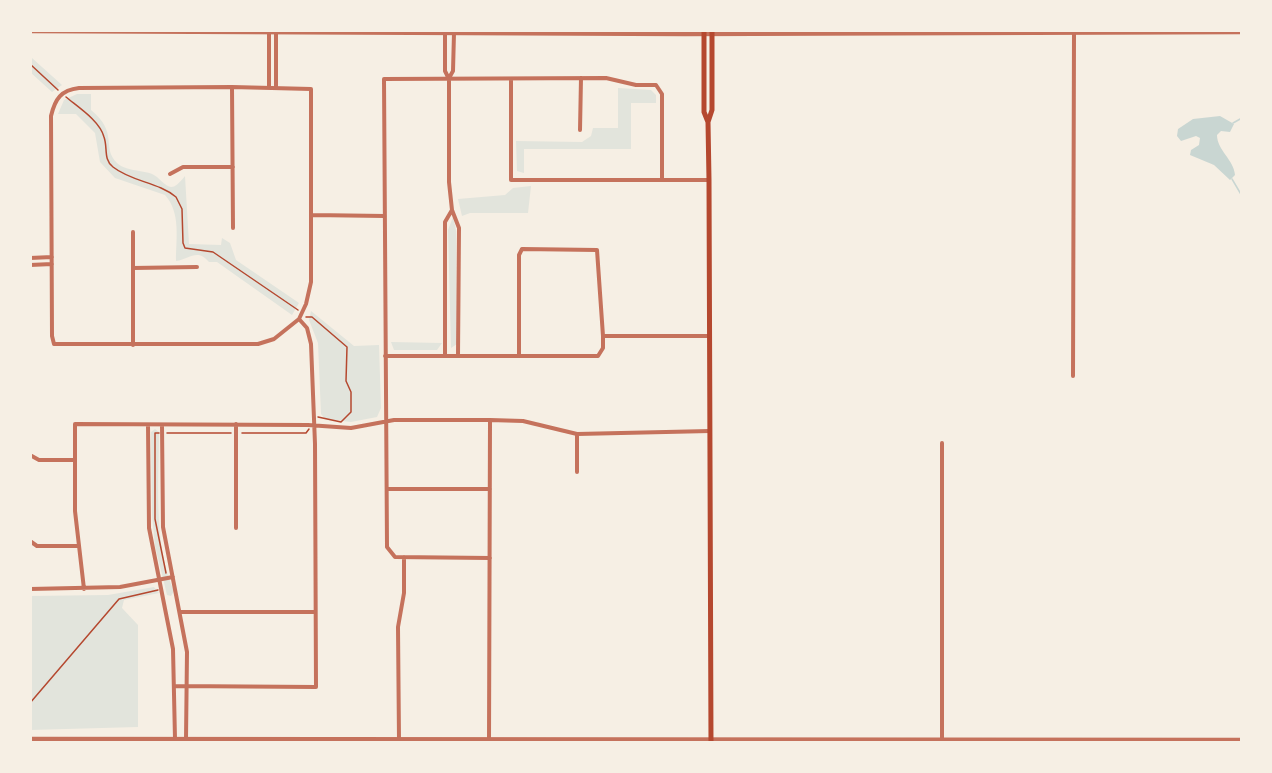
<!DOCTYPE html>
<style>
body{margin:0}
#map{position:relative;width:1272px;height:773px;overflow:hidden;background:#f6efe4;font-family:"Exo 2",sans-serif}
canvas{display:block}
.frame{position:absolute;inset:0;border:32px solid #f6efe4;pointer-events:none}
</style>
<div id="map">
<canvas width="1272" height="773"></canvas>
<div class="frame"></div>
</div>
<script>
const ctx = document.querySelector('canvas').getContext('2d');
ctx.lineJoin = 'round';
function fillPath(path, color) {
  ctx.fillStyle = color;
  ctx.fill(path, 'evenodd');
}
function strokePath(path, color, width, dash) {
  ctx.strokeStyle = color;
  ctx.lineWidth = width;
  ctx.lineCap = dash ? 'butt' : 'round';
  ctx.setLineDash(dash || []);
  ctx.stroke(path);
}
const green = new Path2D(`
 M30 43 32 58 62 85 52 92 30 72Z
 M618 88 651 90 656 95V103H631V149H524V173L517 171 516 141 582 142 591 136 593 128H618Z
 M77 94H91V110C119 133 101 147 117 163 128 173 148 169 157 177 170 189 172 192 185 176L189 244 221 245 222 238 230 243 236 260 299 303 292 315 217 262H209C197 248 190 259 176 261 176 238 181 213 165 195L115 178 100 162 95 133 76 114H58L64 100Z
 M531 186 528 213H470L462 216 458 199 505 195 513 188Z
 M453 217 456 230 457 344 451 348 448 230Z
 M311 311 354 346 379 345 381 408 377 417 351 422 325 419 321 414 318 343 309 320Z
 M391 342 442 343 437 350H394Z
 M155 429 159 432C159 481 153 546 174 591L171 596 167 595 155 546 152 515 151 432Z
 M154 587 159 593 124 600 122 608 138 625V727L30 730V596L108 595Z`);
const water = new Path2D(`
 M1220 116 1234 124 1230 132 1221 131 1217 135C1217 150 1234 160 1235 175L1230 180 1214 165 1190 155 1191 150 1199 145 1200 138 1196 136 1181 141 1177 136 1178 129 1193 119Z`);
const stream = new Path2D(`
 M1233 123 1242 118
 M1232 179 1242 196`);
const path = new Path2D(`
 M30 64 58 90
 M66 97C78 107 100 121 104 137 108 148 103 159 113 167 132 182 158 182 176 197L182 209 183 243 185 248 213 252 298 310
 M306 317H312L347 347 346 381 351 392V412L341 422 318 417
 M159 433H155V519L166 573
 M167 433H231
 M242 433H306L309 429
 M30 703 119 599 158 590`);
const minor = new Path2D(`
 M269 33V88
 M276 33V88
 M445 33V71L449 79V182L452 210 459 228 458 356
 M449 78 453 71 454 33
 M511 79V180H709
 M232 87 311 89V282L306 304 299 319 274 339 258 344H54L52 336 51 116C55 99 61 90 79 88Z
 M232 87 233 228
 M580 130 581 78
 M170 174 183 167H233
 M312 215 385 216
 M133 232V345
 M30 258 52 257
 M30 265 52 264
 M133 268 197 267
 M603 336H710
 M385 356H598L603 348V336L597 250 522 249 519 255V356
 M445 356V222L452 210
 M1073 376 1074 33
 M148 425 149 528 173 649 175 739
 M162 425 163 527 187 652 186 739
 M577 434V472
 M942 443V740
 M30 455 39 460H75
 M388 489H490
 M236 528V424
 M30 541 37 546H77
 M490 558 395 557 387 547 384 79 606 78 636 85H656L662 94V179
 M30 589 120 587 173 577
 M84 589 75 511V424L308 425 351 428 394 420H490L523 421 577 434 710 431
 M181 612H315
 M175 686 316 687 315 444 311 344 307 328 299 319
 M399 740 398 627 404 593V557
 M489 740 490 420`);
const tertiary = new Path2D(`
 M30 31 685 34 1242 32
 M30 739 1242 740`);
const secondary = new Path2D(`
 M704 30V112L708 122 709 180 711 743
 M708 122 712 110V30`);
fillPath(green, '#e2e4dc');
fillPath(water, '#c9d6d2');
strokePath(stream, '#c9d6d2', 1.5);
strokePath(path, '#b5482f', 1.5);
strokePath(minor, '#c5725c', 4);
strokePath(tertiary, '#c5725c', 4.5);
strokePath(secondary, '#b5482f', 5);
</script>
